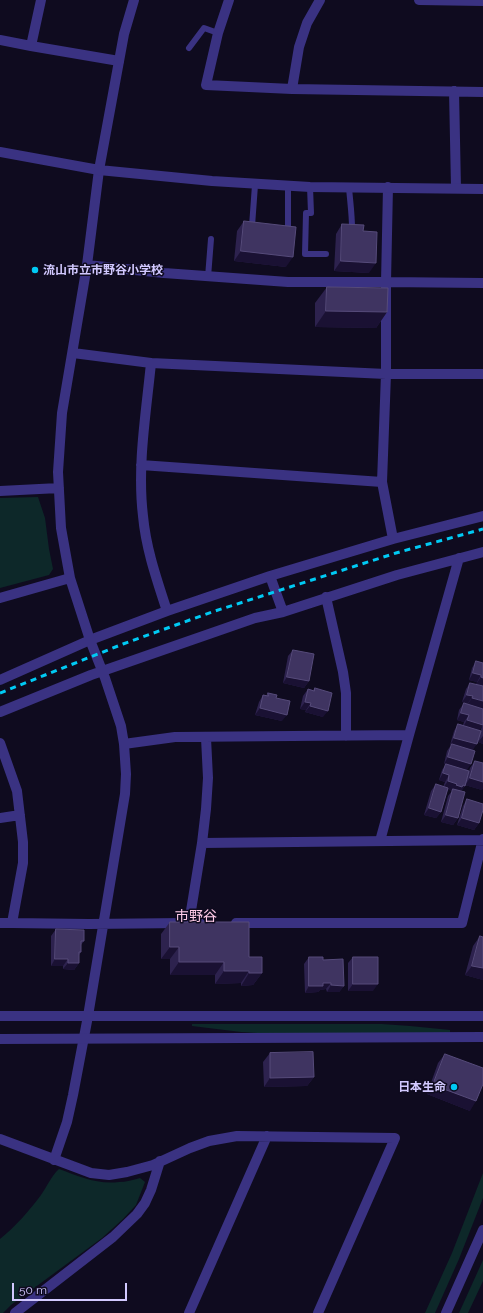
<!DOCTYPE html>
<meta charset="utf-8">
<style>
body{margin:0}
#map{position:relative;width:483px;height:1313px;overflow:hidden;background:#0f0b1f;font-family:Raleway,sans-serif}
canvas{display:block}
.scale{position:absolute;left:12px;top:1283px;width:115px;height:18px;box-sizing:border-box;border:2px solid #d2c9ff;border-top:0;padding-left:5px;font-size:12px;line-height:14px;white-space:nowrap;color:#d2c9ff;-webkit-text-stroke:3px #0f0b1f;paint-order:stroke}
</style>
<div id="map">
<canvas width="483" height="1313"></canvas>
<div class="scale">50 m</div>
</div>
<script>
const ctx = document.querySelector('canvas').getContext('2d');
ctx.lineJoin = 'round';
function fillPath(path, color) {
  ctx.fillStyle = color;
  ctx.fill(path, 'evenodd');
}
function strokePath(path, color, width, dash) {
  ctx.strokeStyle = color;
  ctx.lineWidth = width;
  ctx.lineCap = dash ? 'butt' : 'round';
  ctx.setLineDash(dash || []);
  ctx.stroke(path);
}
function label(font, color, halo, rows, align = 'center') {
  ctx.font = font + ' Raleway,"Noto Sans JP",sans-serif';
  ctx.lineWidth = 3;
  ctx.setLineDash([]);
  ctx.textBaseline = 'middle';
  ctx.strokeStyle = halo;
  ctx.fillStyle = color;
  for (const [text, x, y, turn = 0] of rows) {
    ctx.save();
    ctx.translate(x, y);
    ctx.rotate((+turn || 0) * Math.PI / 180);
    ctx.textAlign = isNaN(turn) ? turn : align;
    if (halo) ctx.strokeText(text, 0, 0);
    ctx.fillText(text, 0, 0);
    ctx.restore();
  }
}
const green = new Path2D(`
 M38 497 45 518 49 549 53 569 49 575 0 588V498Z
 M192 1024H382L410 1026 450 1030V1033H257L241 1032 192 1026Z
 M59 1169C78 1176 98 1185 119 1182 126 1182 133 1180 140 1178L145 1182 136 1205 123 1219 102 1238 11 1305 3 1313H0V1239C16 1226 29 1211 41 1195 47 1187 51 1176 59 1169Z
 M483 1173V1198L459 1259 435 1313H425L452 1253Z
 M483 1260V1281L468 1313H459Z`);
const service = new Path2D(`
 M189 48 204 28 218 33
 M310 187 311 213H306L305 254H326
 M349 187C350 201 352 214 352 228
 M252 226 255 185
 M288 226V187
 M208 277 211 239`);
const minor = new Path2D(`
 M229 0 218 33 206 85 292 89 483 92
 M419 0 483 1
 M0 40 31 46 119 61
 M31 46 41 0
 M292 89 299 47 307 23 320 0
 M454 91 456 188
 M388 187 386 282 483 283
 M87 265 164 273 288 282H386V374L382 482 393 539
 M73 353 151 363C146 414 137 466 143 516 146 549 157 580 167 611L270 576 393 539 483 516
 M151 363 386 374H483
 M141 465 382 482
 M0 491 59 488
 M270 576 283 612
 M326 597 343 672 346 693V736
 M0 598 70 578
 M0 680 90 640 167 611
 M0 712 91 675 255 618 283 612 397 575 483 552
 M0 743 17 791 23 842V863L12 923 89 924 183 923
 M124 744 175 737 409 735 459 558
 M0 818 20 815
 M380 841 409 735
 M202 843 483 840
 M0 923H12
 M200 923H189L202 843 206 809 208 778 206 738
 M236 923H462L483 839
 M0 1139 91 1173 109 1175 127 1172 153 1165 190 1148 209 1141 237 1136 395 1138 318 1313
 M54 1160 67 1122 73 1095 88 1016 125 794 126 774 124 744 121 726 105 678 90 640 70 578 61 528 58 472 62 413 87 265 99 170
 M15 1313 113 1237 137 1214 145 1203 151 1190 160 1161
 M189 1313 267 1136`);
const tertiary = new Path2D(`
 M0 152 99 170 212 181 310 187 483 189
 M99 170 124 34 134 0
 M0 1016H483
 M0 1039 483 1037
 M446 1313 483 1230`);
const rail = new Path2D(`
 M0 693 123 644 212 612 396 553 483 529`);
const wall = new Path2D(`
 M244 221 286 267 234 261 237 231Z
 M342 224 363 231 369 273 334 271 336 234Z
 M327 287 387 312 376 328 315 327V303Z
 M293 650 309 681 304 688 283 683 288 656Z
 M476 661 483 663V686L476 684 477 682 469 680 472 668Z
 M470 683 483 724V744L478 742 482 726 479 730 467 770 465 786 461 791 458 818 453 825 441 822 448 796 452 791 448 789 441 812 436 818 424 815 431 791 436 784 443 787 445 782 439 780 442 770 446 764H444L447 751 451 745H450L454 731 458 724 463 725 464 722 457 720 459 710 464 703 467 704 468 703 462 702 466 689Z
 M315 688 323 717 305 712 306 710 300 709 303 696 308 689 313 690Z
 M268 693 276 698 282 721 255 715 259 702 263 695 266 696Z
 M475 761 482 790 465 785 470 768Z
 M467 799 479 823 474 830 457 825 463 806Z
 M170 922 249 957 262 973 253 985 241 986V983L215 984V975H170V959H161V934Z
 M56 929 84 941 81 945V952L79 955V963L74 970 63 969V966H51V936Z
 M480 936 483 980 465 975 473 946Z
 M309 957 323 960 344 986 339 992H327L326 989 320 990 318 992 305 993 304 964Z
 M353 957 373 991H348V963Z
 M270 1053 314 1077 307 1086 264 1087 263 1062Z
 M445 1054 470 1111 427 1094 438 1063Z`);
const shadedWall = new Path2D(`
 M241 251 293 257 286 267 234 261Z
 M341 261 376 263 369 273 334 271Z
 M326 311 387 312 376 328 315 327Z
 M473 673 481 675 477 682 469 680Z
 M287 677 309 681 304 688 283 683Z
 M481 677 483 678V686L476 684Z
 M467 695 473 696 468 703 462 702Z
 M472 698 483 701V709L467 705Z
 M305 702 311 703 306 710 300 709Z
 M310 706 328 711 323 717 305 712Z
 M260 708 287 715 282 721 255 715Z
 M461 713 469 715 464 722 457 720Z
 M467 720 483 725 478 732 463 727Z
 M483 736V744L478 742Z
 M454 738 477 744 472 751 450 745Z
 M448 757 471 764 467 770 444 764Z
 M443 773 449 775 445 782 439 780Z
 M470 778 483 782V789L482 790 465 785Z
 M448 781 457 784 452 791 443 788Z
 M456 785H463L465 786 460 793 453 790Z
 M429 808 441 812 436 818 424 815Z
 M446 815 458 818 453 825 441 822Z
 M462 818 479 823 474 830 457 825Z
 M170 947H179L170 959H161Z
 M55 959H68L63 966H51Z
 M179 962H224L215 975H170Z
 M68 963H79L74 970 63 969Z
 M472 966 483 968V980L465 975Z
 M224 971H249L241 983 215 984Z
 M249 973H262L253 985 241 986Z
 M323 983H331L326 989 320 990 318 992 305 993 309 986Z
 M353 984H378L373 991H348Z
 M331 985 344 986 339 992H327Z
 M314 1077 307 1086 264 1087 270 1078Z
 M433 1085 476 1101 470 1111 427 1094Z`);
const building = new Path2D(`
 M244 221 296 227 293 257 241 251Z
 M342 224 364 225 363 231 377 232 376 263 341 261Z
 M327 287 388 288 387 312 326 311Z
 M293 650 314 654 309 681 287 677Z
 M476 661 483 663V678L481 677V675L473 673Z
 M470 683 483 686V701L472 698 473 696 467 695Z
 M315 688 332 693 328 711 310 706 311 703 305 702 308 689 314 691Z
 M268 693 277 695 276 698 290 701 287 715 260 708 263 695 268 696Z
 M464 703 483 709V725L467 720 469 715 461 713Z
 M458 724 481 731 477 744 454 738Z
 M452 744 475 751 471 764 448 757Z
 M475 761 483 763V782L470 778Z
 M446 764 469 771 465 786 463 785 462 787 456 785 457 784 448 781 449 775 443 773Z
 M436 784 448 788 441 812 429 808Z
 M453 789 465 792 458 818 446 815Z
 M467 799 483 804V810L479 823 462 818Z
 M170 922H249V957H262V973H249V971H224V962H179V947H170Z
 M56 929 84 930V941H81V952H79V963H68V959H55Z
 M480 936 483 937V968L472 966Z
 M309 957H323V960L343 959 344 986 331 985V983H323V986H309Z
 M353 957H378V984H353Z
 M313 1052 314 1077 270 1078V1053Z
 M445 1054 483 1068V1084L476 1101 433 1085Z`);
const markers = [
 [35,270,4,"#00caf4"],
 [454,1087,4,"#00caf4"]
];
const poiNames = [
 ["流山市立市野谷小学校",43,270],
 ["日本生命",446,1087,"right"]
];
const quarterNames = [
 ["市野谷",196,917]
];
fillPath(green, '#0d2829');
strokePath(service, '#3a3282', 6);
strokePath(minor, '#3a3282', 10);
strokePath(tertiary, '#3a3282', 10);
strokePath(rail, '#00caf4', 3, [6, 5]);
fillPath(wall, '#2d224e');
fillPath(shadedWall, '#1a1133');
fillPath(building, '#3f3461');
strokePath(building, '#564b7a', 1);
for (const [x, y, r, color] of markers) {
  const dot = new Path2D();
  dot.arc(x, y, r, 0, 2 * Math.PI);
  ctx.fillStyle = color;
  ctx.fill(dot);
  strokePath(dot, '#0f0b1f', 1.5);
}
label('bold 12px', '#d2c9ff', '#0f0b1f', poiNames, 'left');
label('14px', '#ffcbe8', '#0f0b1f', quarterNames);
</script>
